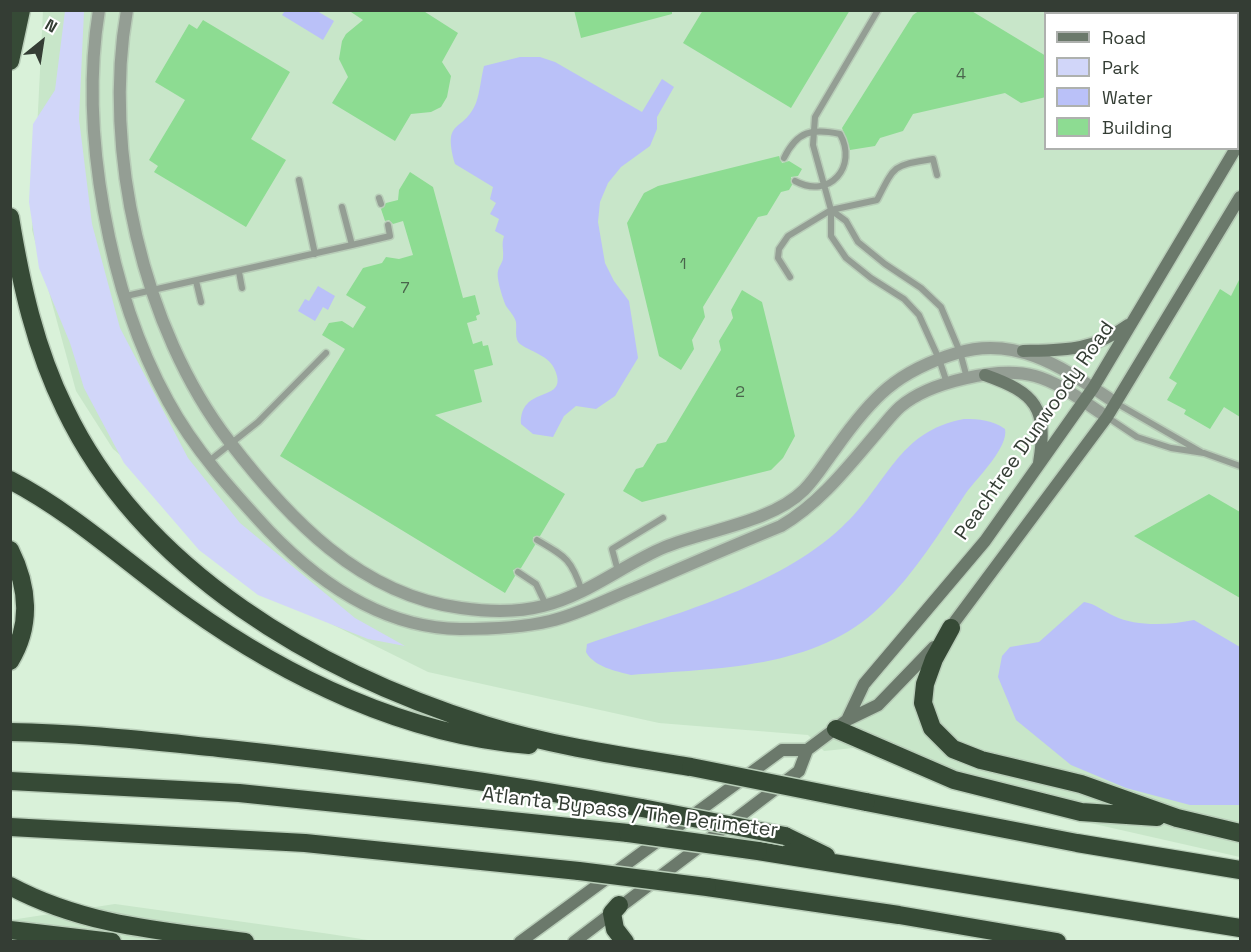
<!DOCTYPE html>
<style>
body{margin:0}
#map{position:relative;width:1251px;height:952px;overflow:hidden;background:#d9f1d9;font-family:"Space Grotesk",sans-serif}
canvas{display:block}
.frame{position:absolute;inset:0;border:12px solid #343d34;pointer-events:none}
.legend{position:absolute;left:1044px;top:12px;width:195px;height:138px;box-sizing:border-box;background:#fff;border:2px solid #aeb1ae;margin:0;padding:8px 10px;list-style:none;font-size:18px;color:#343d34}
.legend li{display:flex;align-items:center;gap:12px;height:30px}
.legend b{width:30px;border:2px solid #aeb1ae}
.north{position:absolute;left:12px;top:12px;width:60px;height:60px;-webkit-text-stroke:4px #fff;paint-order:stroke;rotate:30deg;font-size:16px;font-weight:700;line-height:24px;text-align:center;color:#343d34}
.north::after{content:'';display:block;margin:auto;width:21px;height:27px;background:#343d34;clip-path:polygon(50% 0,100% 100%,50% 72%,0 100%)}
</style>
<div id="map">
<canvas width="1251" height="952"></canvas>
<div class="frame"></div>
<ul class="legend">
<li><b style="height:8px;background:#6b796b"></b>Road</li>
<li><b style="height:16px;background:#d1d6f9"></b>Park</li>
<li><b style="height:16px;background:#bac1f8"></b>Water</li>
<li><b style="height:16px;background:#8ddc92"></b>Building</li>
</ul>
<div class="north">N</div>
</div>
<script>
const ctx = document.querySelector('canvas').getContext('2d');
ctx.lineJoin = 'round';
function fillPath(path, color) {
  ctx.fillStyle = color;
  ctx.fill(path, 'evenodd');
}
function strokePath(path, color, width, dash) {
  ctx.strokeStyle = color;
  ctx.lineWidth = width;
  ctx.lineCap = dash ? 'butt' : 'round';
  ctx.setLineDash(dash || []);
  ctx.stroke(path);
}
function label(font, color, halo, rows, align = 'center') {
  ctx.font = font + ' "Space Grotesk",sans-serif';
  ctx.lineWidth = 4.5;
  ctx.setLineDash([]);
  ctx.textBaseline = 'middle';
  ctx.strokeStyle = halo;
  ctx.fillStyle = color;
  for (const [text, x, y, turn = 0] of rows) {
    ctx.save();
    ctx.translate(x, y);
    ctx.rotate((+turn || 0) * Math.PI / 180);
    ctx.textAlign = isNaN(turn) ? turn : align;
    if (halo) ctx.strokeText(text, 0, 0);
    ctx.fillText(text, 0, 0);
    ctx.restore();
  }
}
const built = new Path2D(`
 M43 11H1240V857L1090 823 863 747 824 751 808 735 659 723 428 672 307 612 113 449 76 391 32 230ZM1046 14H1238V148H1046Z
 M115 904 330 934 374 941 11 942V920Z`);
const green = new Path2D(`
 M65 11H84L79 119 92 224 120 328 188 458 240 523 355 618 405 646 368 639 258 595 199 550 124 463 84 388 70 343 39 268 29 202 33 124 55 90Z`);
const water = new Path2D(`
 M285 11H317L334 21 323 40 282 15Z
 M520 57H540L555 62 642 112 662 79 674 87 657 117V129L650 146 621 167 608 183 600 202 598 222 605 263 614 281 629 301 638 358 615 396 596 409 576 406 564 416 553 437 533 434 521 424C520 386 563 402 557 376 552 355 534 354 520 344 514 339 517 329 516 322 514 315 510 312 506 306 503 299 496 278 498 271 499 266 503 262 503 258 504 249 501 245 504 236L495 231 499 219 490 214 496 203 490 199 493 187 455 164C442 117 463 134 476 103 480 92 481 78 484 66Z
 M318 286 335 296 328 310 323 307 315 321 298 311 305 299 309 301Z
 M964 419C979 419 993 420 1005 429 1009 447 977 478 966 493 940 532 915 573 881 606 816 670 716 668 631 675 616 671 594 667 586 652L587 644C672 614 776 589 842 527 887 486 897 431 964 419Z
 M1084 602C1096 604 1103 611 1114 616 1136 627 1170 625 1194 620L1240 647V805H1190L1126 788 1071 765 1016 720 998 677 1002 656 1010 647 1039 642Z`);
const building = new Path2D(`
 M348 10H422L458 33 442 62 451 76 447 97 441 107 431 112 411 114 395 141 332 103 348 77 339 59 342 41 346 34 363 20Z
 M574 10H672V14L581 38Z
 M703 10H850L791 108 683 43Z
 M920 10H970L1046 56V97L1021 103 1005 93 913 114 903 131 880 138 875 146 850 150 842 128 913 15Z
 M203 20 290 72 251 139 286 160 246 227 154 172 158 166 149 160 185 100 155 82 189 24 197 29Z
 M779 156 782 163 789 161 802 169 798 176 791 177 792 185 789 190 781 192 767 215 758 217 703 307 705 317 692 340 694 349 681 370 659 356 627 223 644 193 658 186Z
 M410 172 433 187 463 298 475 295 480 314 476 316 477 320 467 323 473 344 482 341 483 346 488 345 493 365 474 370 482 402 435 415 565 494 540 536 533 537 535 545 521 568 513 570 515 576 505 593 280 456 345 349 322 335 329 323 342 321 353 328 366 307 346 295 363 268 382 263 386 257 399 259 413 255 403 221 393 224 389 220 385 221 381 209 386 203 398 200 399 190Z
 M1240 278V417L1224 407 1210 429 1184 414 1186 410 1167 400 1177 383 1169 378 1220 289 1231 296Z
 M742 290 762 302 795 436 783 458 771 470 642 502 623 491 636 469 643 467 657 444 666 442 721 350 719 341 733 318 731 310Z
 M1209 494 1240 512V598L1134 536Z`);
const lane = new Path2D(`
 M878 10 815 117 813 145 831 210V236L846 258 871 278 904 299 919 315 939 359 947 383
 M1048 10 1053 14
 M784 158C797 131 812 128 840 134 858 166 830 200 795 181
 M299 180 315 254
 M379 198 381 204
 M342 207 352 245 390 236 388 225
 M831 210 846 221 858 242 885 264 921 288 941 307 960 352 967 378
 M239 272 242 288
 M790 277 778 258 779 249 788 236 831 210 877 200C896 163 893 166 933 159L937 175
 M196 281 201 302
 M126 296 352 245
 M1116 403 1201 452
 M1107 417 1137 437 1171 448 1204 453 1240 466
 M209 461 258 422 326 353
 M537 540C566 557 571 559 582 591
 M618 571 612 549 663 518
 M518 572 536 584 546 605`);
const street = new Path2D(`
 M99 10C79 131 109 294 168 401 194 449 232 491 269 531 320 584 384 628 460 629 490 629 521 628 550 621 580 614 607 599 635 588 684 567 732 546 781 526 820 503 847 468 876 434 884 425 891 415 900 407 929 382 999 366 1035 376 1061 383 1085 403 1107 417
 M127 10C102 150 143 329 229 441 288 518 360 595 461 608 489 612 516 613 543 606 588 595 624 564 665 547 707 530 772 522 804 490 816 478 826 461 836 448 872 397 897 371 957 353 1019 334 1067 371 1116 403`);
const secondary = new Path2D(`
 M1023 351C1066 350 1092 351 1128 325
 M985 375C1036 393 1048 408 1039 463
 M947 632 1107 417 1240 197
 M847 720 864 684 985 541 1093 388 1236 148
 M520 942 782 750H807
 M574 942 799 771 807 750 847 720 878 705 934 647`);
const highway = new Path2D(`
 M10 61 21 10
 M10 217C21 284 35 348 65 409 143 572 319 673 485 725 552 746 622 756 691 767
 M10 480C75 514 128 564 188 607 287 678 406 735 529 745
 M10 550C28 586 32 625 10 661
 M951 628 934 659 925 684 923 703 932 728 953 749 981 760 1081 784 1177 818 1240 833
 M836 729 954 780 1081 812 1157 817
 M10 732C80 733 149 741 219 748 361 763 501 783 642 808
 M10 781 239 793 628 833
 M866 802 1077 843 1240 870
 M10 827 305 843 579 871
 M785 836 826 856
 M758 851 1240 928
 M10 886C85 926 163 931 245 942
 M707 887 899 915 1057 942
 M619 905 612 913 615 929 625 942
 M10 930 112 942`);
const highwayBridge = new Path2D(`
 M691 767 866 802
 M642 808 785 836
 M628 833 758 851
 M579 871 707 887`);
const numberNames = [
 ["4",961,75],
 ["1",683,265],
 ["7",405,289],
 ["2",740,393]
];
const streetNames = [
 ["Peachtree Dunwoody Road",1035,431,-55],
 ["Atlanta Bypass / The Perimeter",630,813,7]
];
fillPath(built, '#c8e6c9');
fillPath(green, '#d1d6f9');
fillPath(water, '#bac1f8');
fillPath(building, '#8ddc92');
strokePath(lane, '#b8cdb8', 9);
strokePath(street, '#b8cdb8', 15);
strokePath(secondary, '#b8cdb8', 15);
strokePath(highway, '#b8cdb8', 21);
strokePath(lane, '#949e94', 6);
strokePath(street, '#949e94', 12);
strokePath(secondary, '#6b796b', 12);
strokePath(highway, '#364a36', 18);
strokePath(highwayBridge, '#b8cdb8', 21, []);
strokePath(highwayBridge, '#364a36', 18);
label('16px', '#4a654c', null, numberNames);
label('20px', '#343d34', '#fff', streetNames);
</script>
